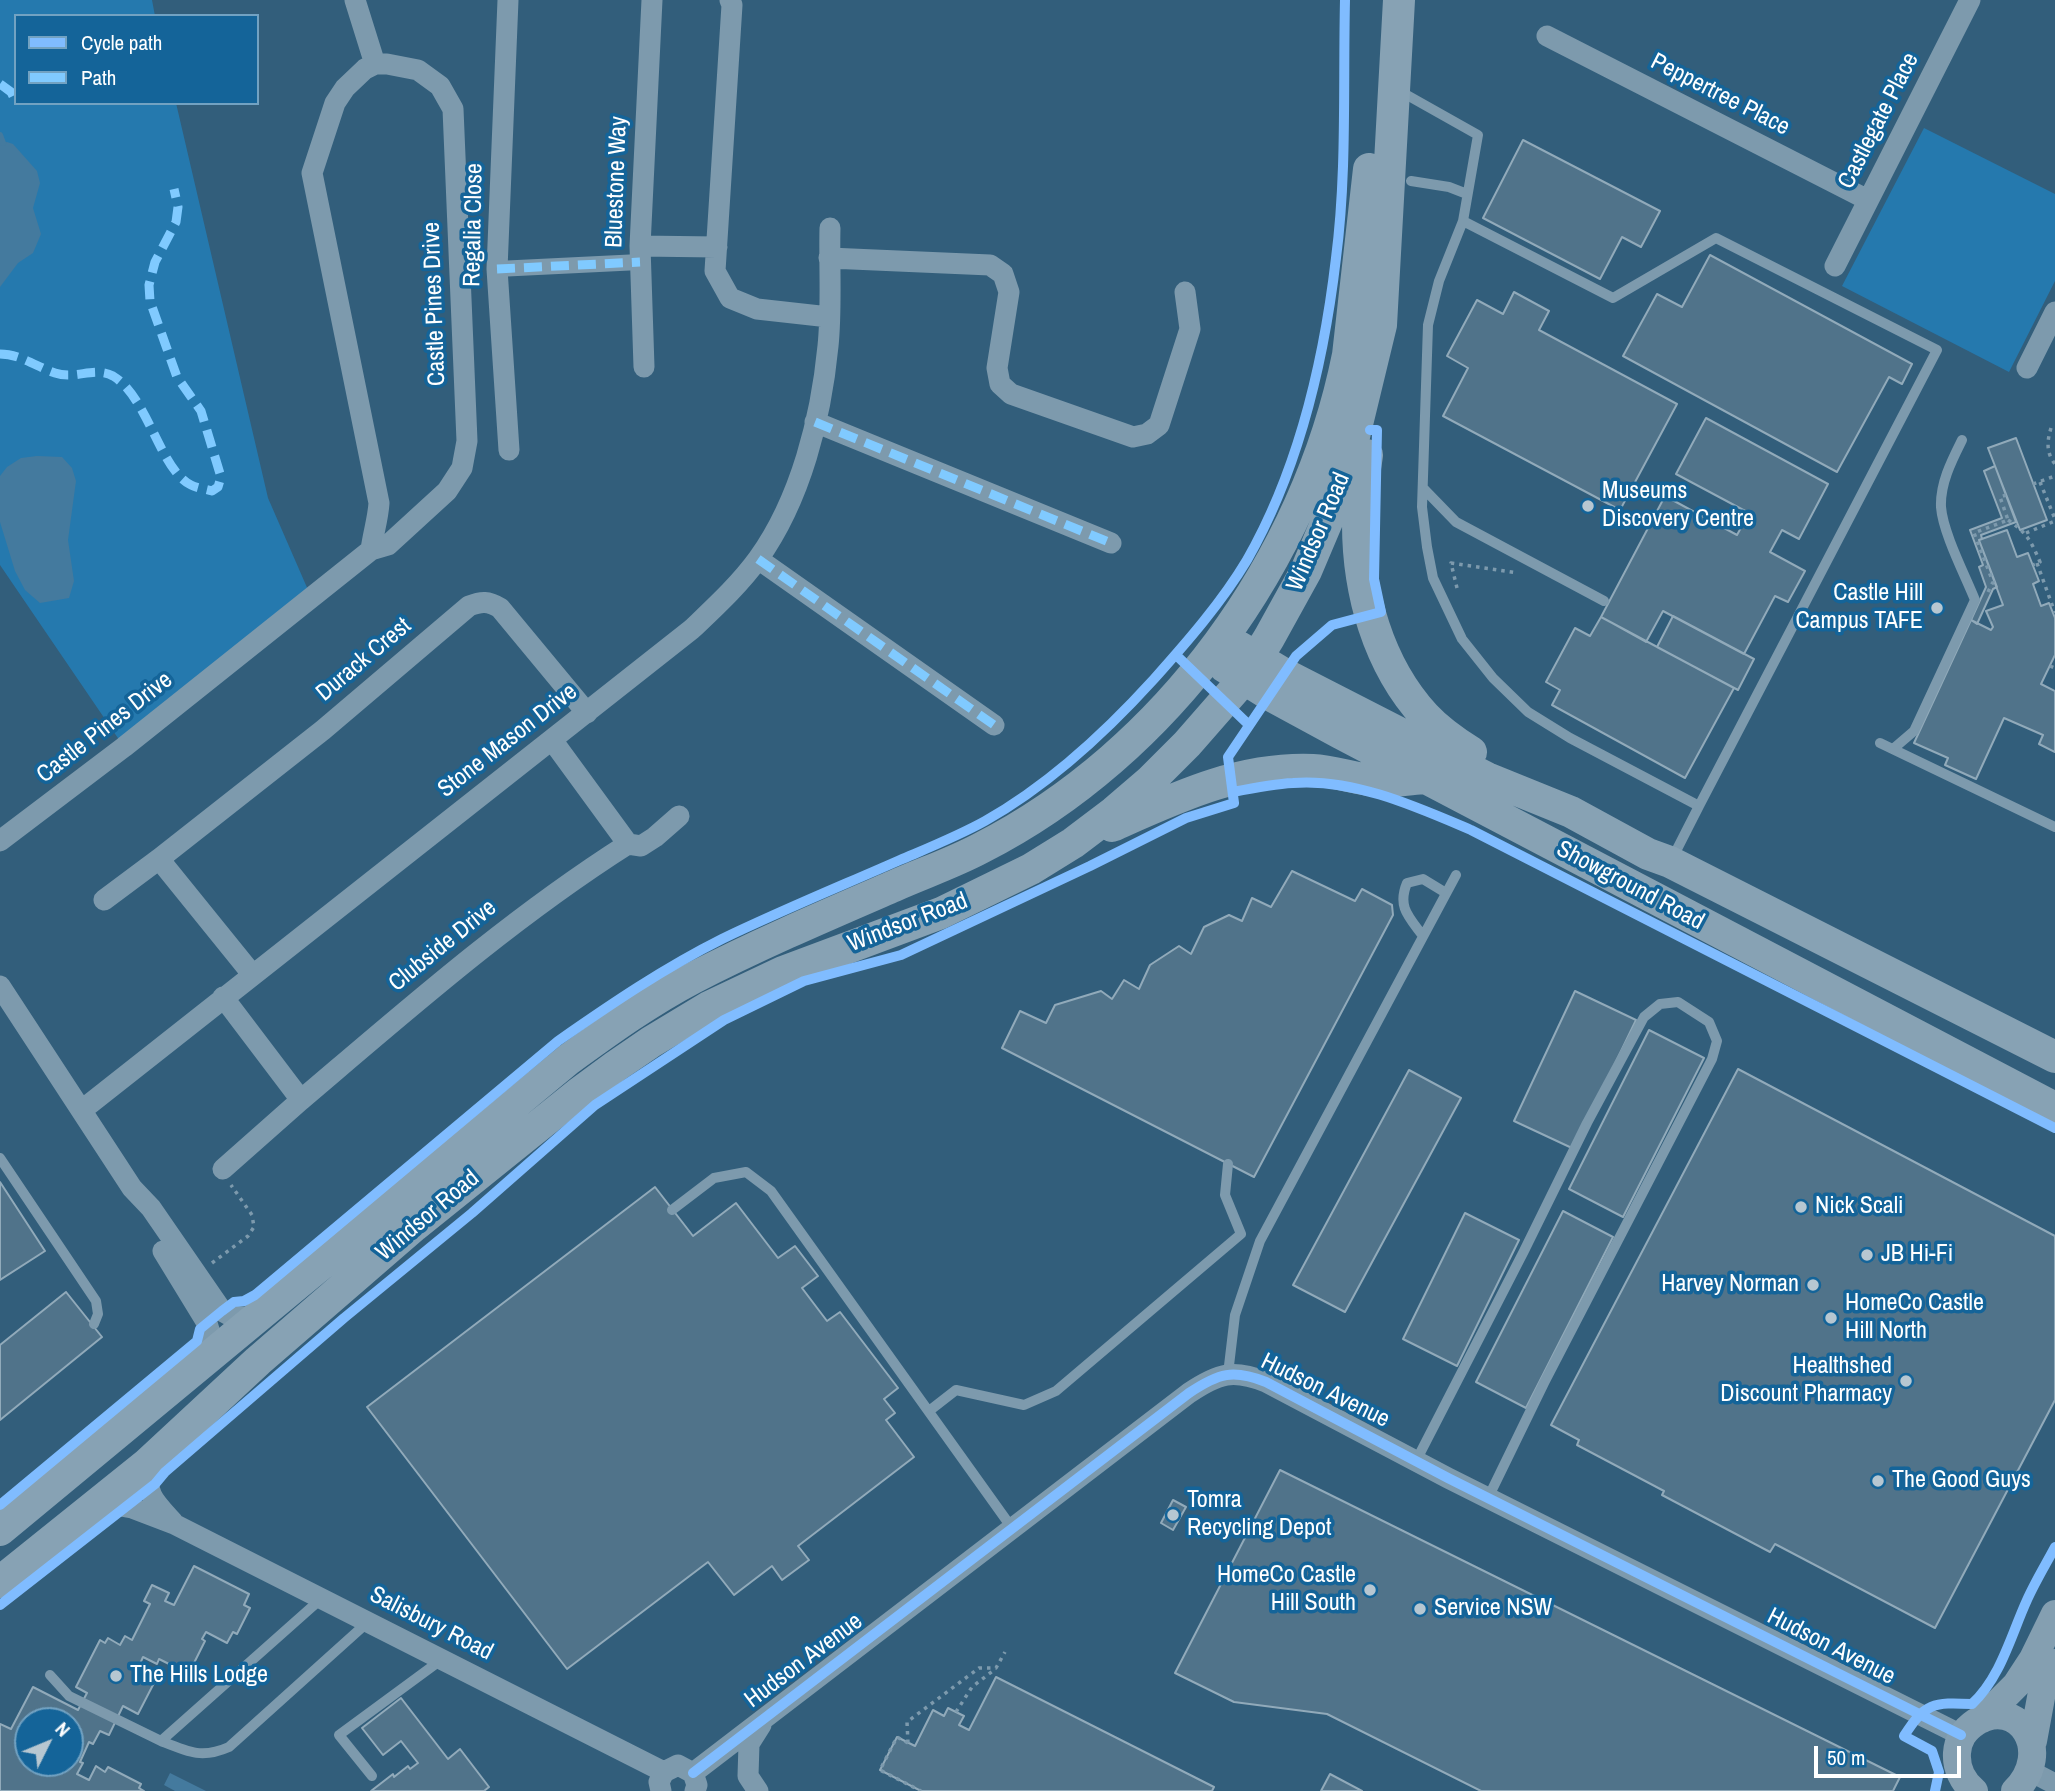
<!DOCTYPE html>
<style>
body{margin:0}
#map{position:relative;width:2055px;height:1791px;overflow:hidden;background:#325e7b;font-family:"Archivo Narrow",sans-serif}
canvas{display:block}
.legend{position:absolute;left:14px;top:14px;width:245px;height:91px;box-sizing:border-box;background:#146499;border:2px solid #72a2c2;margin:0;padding:9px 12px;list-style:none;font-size:21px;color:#fff}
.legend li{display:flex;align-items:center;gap:14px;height:35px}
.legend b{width:35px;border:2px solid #72a2c2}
.north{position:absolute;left:14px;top:1707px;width:70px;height:70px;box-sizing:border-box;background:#146499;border:2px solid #72a2c2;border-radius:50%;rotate:47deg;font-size:19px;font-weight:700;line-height:28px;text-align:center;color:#fff}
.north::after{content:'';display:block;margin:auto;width:24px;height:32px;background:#b7c7d1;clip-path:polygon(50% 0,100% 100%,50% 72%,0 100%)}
.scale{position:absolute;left:1814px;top:1746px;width:147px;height:32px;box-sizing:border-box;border:4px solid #fff;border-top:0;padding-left:9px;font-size:21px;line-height:24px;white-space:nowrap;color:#fff;-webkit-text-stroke:5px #146499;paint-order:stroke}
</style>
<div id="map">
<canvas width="2055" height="1791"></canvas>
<ul class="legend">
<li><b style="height:9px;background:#80bcff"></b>Cycle path</li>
<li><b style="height:9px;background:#80caff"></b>Path</li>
</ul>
<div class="north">N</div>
<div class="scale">50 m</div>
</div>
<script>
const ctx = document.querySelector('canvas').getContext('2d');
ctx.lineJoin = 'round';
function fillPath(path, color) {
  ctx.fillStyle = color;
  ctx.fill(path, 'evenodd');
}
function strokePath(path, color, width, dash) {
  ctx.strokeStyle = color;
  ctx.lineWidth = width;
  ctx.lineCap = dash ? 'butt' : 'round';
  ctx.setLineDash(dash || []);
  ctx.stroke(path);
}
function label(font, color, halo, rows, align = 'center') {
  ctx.font = font + ' "Archivo Narrow",sans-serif';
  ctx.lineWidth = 7;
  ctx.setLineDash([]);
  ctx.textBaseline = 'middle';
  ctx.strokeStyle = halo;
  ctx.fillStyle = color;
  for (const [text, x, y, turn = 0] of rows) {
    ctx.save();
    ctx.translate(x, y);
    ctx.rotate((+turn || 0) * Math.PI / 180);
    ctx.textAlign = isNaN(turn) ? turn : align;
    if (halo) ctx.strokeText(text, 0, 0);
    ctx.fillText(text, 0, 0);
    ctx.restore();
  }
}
const green = new Path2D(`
 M0 0H152L155 16H16V103H176L268 498 312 599 124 747 0 565Z
 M1924 128 2055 194V281L2009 372 1842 286Z`);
const water = new Path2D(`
 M7 142 13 144 37 171 40 183 33 208 41 234 33 253 18 263 0 287V143Z
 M37 456 62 457 72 468 76 481 68 540 74 581 69 598 40 603 25 590 15 571 0 522V476L7 467 21 458Z
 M170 1773 206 1791H175L164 1785Z`);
const stream = new Path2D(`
 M0 135 3 143`);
const building = new Path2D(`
 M1523 140 1660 211 1641 247 1622 237 1600 279 1483 218Z
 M1710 255 1912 364 1902 384 1889 377 1837 472 1623 356 1657 294 1682 307Z
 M1514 292 1549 311 1539 330 1677 404 1620 510 1443 416 1468 368 1447 356 1477 300 1503 314Z
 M1706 418 1828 484 1799 539 1782 530 1770 552 1805 571 1788 602 1775 596 1744 654 1663 611 1646 642 1601 617 1665 496 1737 535 1749 513 1676 474Z
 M2016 438 2047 520 2020 530 1988 448Z
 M1995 466 2016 522 1981 535 1982 539 1979 540 1997 587 1993 589 1977 624 1971 620 1986 587 1979 567 1983 565 1970 530 2002 518 1984 471Z
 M2007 530 2017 557 2028 553 2039 581 2033 584 2041 606 2049 603 2055 618V655L2041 684 2055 691V752L2039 744 2043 735 2004 718 1976 779 1945 765 1948 758 1914 743 1971 620 1991 630 1993 627 1986 611 2003 605 1979 540Z
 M1673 616 1754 659 1738 690 1657 647Z
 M1601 617 1734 688 1685 778 1552 705 1560 690 1546 682 1575 628 1590 636Z
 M1292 871 1355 901 1362 889 1392 905 1393 915 1254 1177 1002 1048 1020 1011 1046 1023 1055 1005 1101 991 1112 999 1124 980 1139 989 1150 965 1179 946 1191 954 1204 927 1229 915 1242 921 1252 898 1271 907Z
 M1575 991 1636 1020 1574 1149 1514 1121Z
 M1649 1030 1704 1058 1623 1217 1569 1189Z
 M1738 1069 2055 1236V1400L1935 1628 1775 1544 1770 1552 1662 1495 1664 1491 1577 1445 1579 1440 1551 1425Z
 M1409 1070 1461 1098 1345 1312 1293 1285Z
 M0 1182 45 1251 0 1280Z
 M655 1187 693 1236 736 1203 778 1258 795 1246 818 1276 802 1288 827 1321 840 1312 898 1388 884 1399 895 1413 886 1420 914 1457 798 1546 809 1560 782 1580 772 1566 734 1595 708 1562 567 1669 367 1407Z
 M1563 1211 1613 1237 1526 1408 1476 1382Z
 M1465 1213 1519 1240 1457 1366 1403 1339Z
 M66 1292 102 1337 0 1420V1345Z
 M1280 1470 1900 1777 1893 1791H1481L1327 1714 1234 1702 1175 1673Z
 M1173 1500 1186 1507 1173 1530 1161 1523Z
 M194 1566 249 1594 244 1605 250 1608 237 1634 233 1632 227 1643 206 1632 202 1639 205 1641 193 1665 189 1663 185 1672 159 1659 157 1664 143 1657 139 1666 152 1672 148 1680 154 1683 138 1714 123 1706 109 1735 100 1731 93 1744 89 1742 80 1762 83 1763 77 1774 89 1780 96 1766 105 1772 108 1767 141 1784 139 1788 144 1791H0V1724L11 1729 33 1687 78 1710 87 1693 76 1687 100 1640 105 1643 108 1638 120 1645 125 1636 132 1640 150 1604 144 1601 152 1585 169 1593 165 1601 174 1605ZM28 1721H70V1763H28Z
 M996 1677 1214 1787 1212 1791H921L880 1770 897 1737 915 1746 933 1710 944 1716 948 1708 964 1716 959 1725 969 1730Z
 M401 1698 448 1759 460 1749 489 1787 484 1791H371L393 1774 394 1777 408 1766 410 1769 418 1763 401 1741 383 1755 362 1728Z
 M1330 1774 1362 1791H1321Z`);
const path = new Path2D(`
 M2051 428C2047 441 2046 453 2055 464
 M2040 482 2055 519
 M2033 484 2055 476
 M2008 520C2027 533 2031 541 2040 562L2033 565
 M2026 533 2055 521
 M2037 563 2055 613
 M1457 588 1451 563 1518 573
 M1988 592 1993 582 1974 533 2008 520 2000 497 2006 495
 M2050 666 2055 668
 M212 1263 248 1236 254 1227 252 1215 231 1185
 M956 1712 972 1687 994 1670
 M908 1743 907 1722 979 1668H996L1005 1652
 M908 1743 897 1737 880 1770 921 1791`);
const service = new Path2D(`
 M1398 90 1478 135 1463 221
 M1411 181 1449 187 1467 194
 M1423 488 1456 522 1604 601
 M1880 743 2055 827
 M1893 749 1914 731 1975 600C1965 575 1943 533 1941 507 1940 483 1952 460 1962 440
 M1672 859 1699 806 1570 738 1528 712 1493 678 1462 639 1433 578 1427 547 1422 507 1428 325 1439 281 1463 221 1613 298 1716 238 1937 350 1699 806
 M1423 936C1409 917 1397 907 1407 883L1423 879 1446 893
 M0 1158 96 1301 98 1314 94 1324
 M672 1210 714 1178 746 1172 771 1191 1012 1528
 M1228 1374 1235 1315 1260 1241 1456 875
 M929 1411 956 1390 1024 1405 1056 1391 1241 1234 1225 1195 1228 1164
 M1416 1461 1524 1251 1587 1123 1644 1017 1660 1004 1678 1002 1709 1022 1717 1041 1712 1059 1544 1383 1488 1498
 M322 1598 161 1741C188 1752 202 1759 229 1747L369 1621
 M50 1675 69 1696 161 1741
 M372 1776 339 1735 441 1660`);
const pedestrian = new Path2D(`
 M497 269 640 262`);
const minor = new Path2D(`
 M355 0 375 64
 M508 0 497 269 509 450
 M730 0 732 5 715 271 730 298 757 309 829 317
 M1547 36 1868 200
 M640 246 717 247
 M829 258 990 265 1003 274 1009 292 997 368 1000 384 1011 394 1133 437 1147 434 1159 425 1190 329 1185 292
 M1835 266 1970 0
 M644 367 640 246 652 0
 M2027 368 2055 312
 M815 422 1111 543
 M758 559 994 725
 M552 740 628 844 641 846 655 837 679 816
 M0 841 124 747 371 550 388 545 447 491 462 468 467 441 453 109 440 86 418 70 387 64H375L365 69 345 88 335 103 312 173 379 503C378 519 373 534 371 550
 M104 900 159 859
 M252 974 159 859 323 730 469 606C482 601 488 601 500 608L587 713
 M0 986 132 1188 151 1208 222 1311 231 1316 258 1318
 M223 997 301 1100C407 1010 510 919 628 844
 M82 1110 692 629C715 607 739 585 758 559 801 499 821 418 828 346 832 308 829 267 830 228
 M223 1169 301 1100
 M163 1251 207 1323 210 1333 206 1361
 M147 1464C148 1497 151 1498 173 1522
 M99 1502 132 1508 174 1524 664 1772
 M2032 1772 2055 1784
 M693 1773 1189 1393C1219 1373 1233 1369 1266 1382L1448 1478 1961 1735
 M661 1791 659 1782 664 1772 678 1765 693 1773 697 1785 695 1791
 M758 1791 748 1776 749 1744 761 1725`);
const secondary = new Path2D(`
 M1982 1719 2016 1685 2033 1659 2055 1614
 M2033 1741 2042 1692 2055 1663
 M1974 1791C1963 1782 1956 1768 1957 1753 1958 1739 1964 1730 1976 1722 2018 1696 2055 1751 2015 1791`);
const primary = new Path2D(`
 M1367 455C1364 477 1359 501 1358 524 1358 592 1378 665 1425 716 1438 730 1455 742 1471 752
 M1239 647 1284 674 1487 778 1571 812 1648 854 1670 862 2055 1057
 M1225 667 1270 695 1340 733 2055 1108
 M1112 826C1177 797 1240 767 1313 770 1336 771 1359 781 1382 781 1396 782 1411 779 1425 778
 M0 1530 569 1059C609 1030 649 1001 693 978 759 944 827 915 894 886 923 873 953 863 981 848 1167 753 1307 560 1348 355L1369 169
 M0 1582 147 1464 258 1361 414 1226 578 1094 616 1066 651 1042 709 1007 783 972 941 913 1031 869 1073 843 1114 812 1149 782 1187 744 1243 680 1269 638 1306 571 1342 486 1381 325 1399 0`);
const quiet = new Path2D(`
 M0 84 11 92 16 102
 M497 269 640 262
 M0 354C20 354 37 367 55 373 75 380 95 366 113 376 148 397 160 470 191 485 197 488 205 489 212 491L218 487 221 477 201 411 177 377 150 301 149 285 155 262 176 222 178 207 174 189
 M815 422 1111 543
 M758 559 994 725`);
const cycleway = new Path2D(`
 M1176 655 1248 724
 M1233 792C1253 788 1273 784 1293 783 1353 778 1417 807 1471 830L2055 1128
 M0 1505 197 1341 200 1329 222 1311 234 1302 244 1301 255 1295 558 1041C611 1004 664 968 722 939 780 911 841 886 900 860 928 848 958 836 985 821 1049 785 1105 733 1154 679 1187 642 1222 602 1247 560 1299 469 1324 361 1336 258 1347 173 1343 86 1345 0
 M0 1605 155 1484 165 1472 344 1318 472 1213 595 1105 724 1020 804 981 901 955 1090 866 1186 818 1234 803 1228 757 1296 656 1332 625 1381 612 1374 579 1377 430H1370
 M693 1773 1189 1393C1219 1373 1233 1369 1266 1382L1448 1478 1961 1735
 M1935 1791 1939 1772 1932 1751 1904 1736C1925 1703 1933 1702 1972 1704 2001 1677 2011 1635 2027 1600 2035 1582 2046 1564 2055 1547`);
const markers = [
 [1588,506,7,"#b7c7d1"],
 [1937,608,7,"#b7c7d1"],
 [1801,1207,7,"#b7c7d1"],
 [1867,1255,7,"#b7c7d1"],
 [1813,1285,7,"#b7c7d1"],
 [1831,1318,7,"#b7c7d1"],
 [1906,1381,7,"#b7c7d1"],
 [1878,1481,7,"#b7c7d1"],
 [1173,1515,7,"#b7c7d1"],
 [1370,1590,7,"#b7c7d1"],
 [1420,1609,7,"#b7c7d1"],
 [116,1676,7,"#b7c7d1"]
];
const streetNames = [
 ["Peppertree Place",1720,95,27],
 ["Castlegate Place",1879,121,-63],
 ["Bluestone Way",617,182,-88],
 ["Regalia Close",474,225,-89],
 ["Castle Pines Drive",435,304,-92],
 ["Windsor Road",1319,532,-67],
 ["Durack Crest",364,660,-40],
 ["Castle Pines Drive",105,728,-38],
 ["Stone Mason Drive",508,741,-38],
 ["Showground Road",1630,886,28],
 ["Windsor Road",908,923,-21],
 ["Clubside Drive",443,946,-39],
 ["Windsor Road",428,1216,-40],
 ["Hudson Avenue",1325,1391,26],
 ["Salisbury Road",431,1624,27],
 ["Hudson Avenue",1831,1647,27],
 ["Hudson Avenue",804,1661,-37]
];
const poiNames = [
 ["Museums",1602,492],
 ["Discovery Centre",1602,520],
 ["Castle Hill",1923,594,"right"],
 ["Campus TAFE",1923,622,"right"],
 ["Nick Scali",1815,1207],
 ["JB Hi-Fi",1881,1255],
 ["Harvey Norman",1799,1285,"right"],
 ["HomeCo Castle",1845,1304],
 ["Hill North",1845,1332],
 ["Healthshed",1892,1367,"right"],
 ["Discount Pharmacy",1892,1395,"right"],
 ["The Good Guys",1892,1481],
 ["Tomra",1187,1501],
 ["Recycling Depot",1187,1529],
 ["HomeCo Castle",1356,1576,"right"],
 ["Hill South",1356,1604,"right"],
 ["Service NSW",1434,1609],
 ["The Hills Lodge",130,1676]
];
fillPath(green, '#2579ae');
fillPath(water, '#447a9e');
strokePath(stream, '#447a9e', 6);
fillPath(building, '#50738a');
strokePath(building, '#91aaba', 2);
strokePath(path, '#7d9aad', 3.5, [3.5, 5]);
strokePath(service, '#7d9aad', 10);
strokePath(pedestrian, '#7d9aad', 16);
strokePath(minor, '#7d9aad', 21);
strokePath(secondary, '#849fb1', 28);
strokePath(primary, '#87a2b4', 32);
strokePath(quiet, '#80caff', 9, [18, 9]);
strokePath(cycleway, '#80bcff', 10);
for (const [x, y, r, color] of markers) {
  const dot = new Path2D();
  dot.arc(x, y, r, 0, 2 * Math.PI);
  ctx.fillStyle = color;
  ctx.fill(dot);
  strokePath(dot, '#146499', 2.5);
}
label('24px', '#fff', '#146499', streetNames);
label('24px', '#fff', '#146499', poiNames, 'left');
</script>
